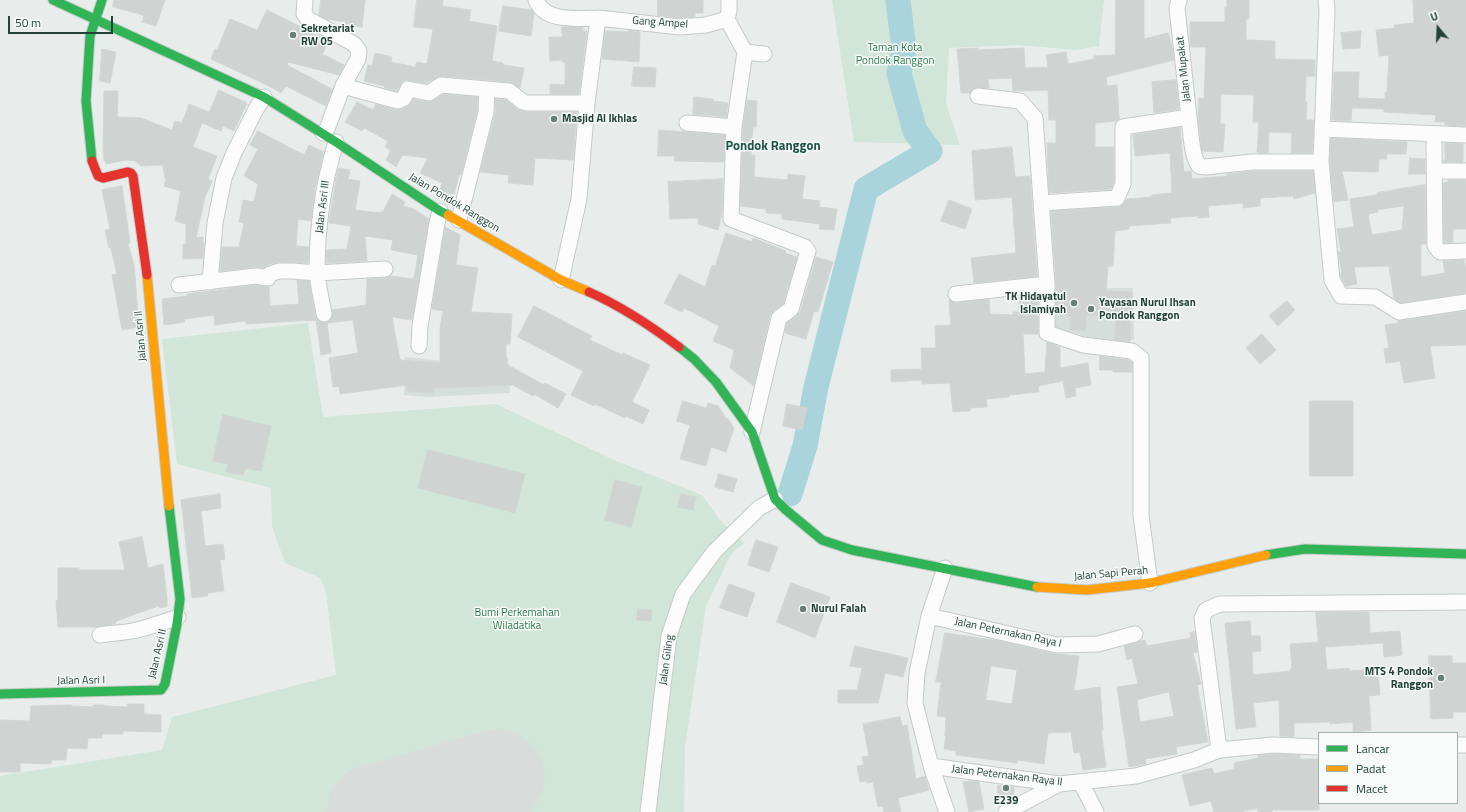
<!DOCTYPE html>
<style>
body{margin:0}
#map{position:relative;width:1466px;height:812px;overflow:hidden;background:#e8edeb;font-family:"Titillium Web",sans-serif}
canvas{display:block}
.legend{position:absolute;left:1318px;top:732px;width:140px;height:72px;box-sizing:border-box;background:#f7fbf9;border:1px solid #a3b1ad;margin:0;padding:5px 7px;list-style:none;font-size:12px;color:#24423a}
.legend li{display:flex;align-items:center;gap:8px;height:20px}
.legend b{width:20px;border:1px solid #a3b1ad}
.north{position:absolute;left:1418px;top:8px;width:40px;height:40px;-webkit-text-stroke:3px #f7fbf9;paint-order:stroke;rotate:341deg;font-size:11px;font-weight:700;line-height:16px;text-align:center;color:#24423a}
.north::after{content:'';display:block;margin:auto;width:14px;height:18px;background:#24423a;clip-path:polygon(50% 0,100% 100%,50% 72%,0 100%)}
.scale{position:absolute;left:8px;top:16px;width:105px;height:18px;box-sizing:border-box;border:2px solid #24423a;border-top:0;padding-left:5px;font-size:12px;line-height:14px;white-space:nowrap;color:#24423a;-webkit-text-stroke:3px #f7fbf9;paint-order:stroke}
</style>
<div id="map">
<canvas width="1466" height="812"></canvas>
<ul class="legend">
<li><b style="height:5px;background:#30b455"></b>Lancar</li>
<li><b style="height:5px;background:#ff9f0a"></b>Padat</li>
<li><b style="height:5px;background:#e5322d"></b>Macet</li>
</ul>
<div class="north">U</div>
<div class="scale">50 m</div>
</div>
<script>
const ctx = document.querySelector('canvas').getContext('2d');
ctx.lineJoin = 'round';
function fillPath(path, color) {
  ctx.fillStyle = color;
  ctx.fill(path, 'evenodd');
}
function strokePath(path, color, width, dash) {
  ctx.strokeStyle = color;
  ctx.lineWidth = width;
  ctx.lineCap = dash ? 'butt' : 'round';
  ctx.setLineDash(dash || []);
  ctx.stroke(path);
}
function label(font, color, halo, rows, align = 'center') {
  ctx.font = font + ' "Titillium Web",sans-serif';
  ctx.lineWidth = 3;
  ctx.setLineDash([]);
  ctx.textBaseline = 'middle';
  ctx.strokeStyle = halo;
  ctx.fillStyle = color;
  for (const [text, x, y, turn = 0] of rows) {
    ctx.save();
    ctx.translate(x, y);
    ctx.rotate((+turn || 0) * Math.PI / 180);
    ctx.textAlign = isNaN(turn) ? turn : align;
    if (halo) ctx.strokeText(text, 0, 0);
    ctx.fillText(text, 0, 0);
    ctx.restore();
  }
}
const built = new Path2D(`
 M1051 288H1133L1134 340H1094L1076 333 1049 329Z
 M405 357 443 361 508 357 510 393 427 397 404 395Z`);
const green = new Path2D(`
 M832 0H1104L1099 46 1075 50 1020 45 949 48 946 103 960 145 854 142Z
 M308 323 323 417 496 404 614 460 702 495 720 520 744 543 731 554 706 606 685 747 684 812H0V776L162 750 172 717 336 675 326 592 320 578 285 563 272 527 271 488 177 464 162 339Z`);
const river = new Path2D(`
 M790 494 805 446 816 387 866 189 930 151 915 131 899 73 904 49 898 0`);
const runway = new Path2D(`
 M374 812 497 777`);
const building = new Path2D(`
 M114 0H165L156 26 142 22 144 15 113 7Z
 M321 0H365L362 27 345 25 346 22 327 19 319 15Z
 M417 0H443L442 6 471 10 469 21 497 26 492 61 503 63V65L524 68 520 88 510 82 442 76 436 78 427 83 405 80 402 82 397 91 384 88 385 86 364 81 368 65 372 66 375 53 392 57 391 62 415 67 417 62 427 64 433 29 414 27Z
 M658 0H703V13H695V17L680 18 658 16Z
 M1116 0H1144V39L1168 33 1172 47 1174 60 1106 77 1107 86 1117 85 1119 119 1116 121 1095 123V147H1114V182L1111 189 1049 193 1047 143H1056V120H1049L1048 90 1013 91 1012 78 988 79 989 88H975L970 93H961L957 49 978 48V50L1024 48 1025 68 1048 67 1046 55 1066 52 1068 64 1094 59V56L1115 55Z
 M1227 0H1249V19H1246V40L1275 41V59L1315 60V76H1306L1305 102H1307L1306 120H1314L1312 153H1291L1292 133 1269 132 1268 153H1257L1259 122H1253L1254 95 1221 94 1220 124H1225L1223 152 1202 151 1198 118 1199 98 1204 99 1206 47H1190V22H1225V7H1227Z
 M1413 0H1466V126L1445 125V122H1435L1436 115 1384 112V109L1352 108 1351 121 1332 120 1334 72H1359L1358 98 1385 99V92H1387L1389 55 1379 56 1376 30 1395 28 1394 25 1414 23Z
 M503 6 532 10 534 13 531 36 499 31Z
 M267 10 329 41 322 54 344 65 339 75 288 62 287 65 332 89 326 106 286 86 281 93 269 86 211 59 215 49 217 50 230 19 257 30Z
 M562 27H583V31H587L579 94H550V84L565 85V62H562V60L550 61 549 37H562Z
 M629 30 640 32 639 62 602 59 605 31 629 32Z
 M1361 31 1360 48 1343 49 1341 33Z
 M102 49 116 52 110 83 100 81Z
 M634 67 656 68 655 87 632 86Z
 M1176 80 1179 109 1154 113 1152 82Z
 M219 90 247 103 234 131 223 126 221 131 202 123 193 147 217 156 208 179 212 181 205 197 196 238 203 237V243H204L203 258 183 259V244H186V224L175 221 181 191 164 186 166 178H165L163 165 141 166 135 161 126 160 106 164 104 160 103 150 104 91H118L117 117 141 118 172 130 175 121 182 123 189 104 209 112Z
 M443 94 478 97 477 111 461 175H459L454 195 440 191 442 183 420 173 428 158 402 155 396 167 386 160 391 150 385 147 388 141 364 128 362 131 345 122 357 102 373 110 376 104 396 110 402 109 408 106 413 99 428 102 434 100Z
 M694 97 713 99V101L728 103 726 117 693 114Z
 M496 99 506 100 517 109 525 112H577L573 160 535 158 533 185 508 183 509 175 480 172 495 114Z
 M747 100 757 101 756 127H753L751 155H755L754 177 788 180V174L805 176 802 199 820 201 819 207 837 209 834 230 819 229 820 224 782 219V214L766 213V209L740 206 743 128Z
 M1180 127 1184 172 1191 171 1192 179 1227 176V174L1255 171H1313L1315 193 1294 199 1293 196 1260 198V206L1243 208V203L1208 206 1209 217 1198 218V216L1170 218 1171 223 1129 226V229L1115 231 1113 266H1108L1106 291 1132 292 1130 342 1115 340 1116 316 1086 315 1085 331 1070 330V315H1056V283L1051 211 1118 207 1122 205 1127 199 1152 197V195L1172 193 1170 153 1135 156 1133 135Z
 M659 130 725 135 724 162 674 161 675 156H658Z
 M258 131 304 155 309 145 324 152 315 188 311 221 298 219 296 246 309 247 308 263 279 262 267 265 264 268 255 267 220 271 222 247H239L244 223 239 222 243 200 254 202 258 184 244 176 258 149 250 145Z
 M1331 138 1407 142 1406 154H1387V159H1379L1378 172 1342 171 1348 200 1334 202 1330 162Z
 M1445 143 1463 144V162H1443V160H1445Z
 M1012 147 1015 177 1030 176 1037 276 974 283 971 258 1016 253 1012 197 975 200 972 151Z
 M1410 158 1425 159V174H1409Z
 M338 168 350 170 348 179 360 181 355 210 380 213V212H383L392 194 405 202 403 206 414 209 429 219 412 320 392 317 400 360 440 363V328L443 311 432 309 445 227 460 235 456 265 478 268 471 312 512 314 510 344H506V364L544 385 545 383 566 394 558 408 534 394 533 396 513 385 434 388 433 393 407 391V385L340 394 339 386 333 387 329 358 358 353 353 320 327 323 331 353 321 355 316 320 246 324 245 321 215 325 214 315 184 319 185 322 164 325 162 299 187 296V294L256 285 269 287 270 306 299 304 297 280 309 281 315 316 321 322 326 323 332 317V310L366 305 367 279 386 278 390 276 414 279 418 255 391 250 393 240 365 236 367 261 326 263 327 250 347 249 351 226 329 223Z
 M723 179 722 213 718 230 698 224 699 218 670 219 668 182Z
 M1448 180H1466V229H1453V242L1444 243 1443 183 1448 182Z
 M1425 185 1426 244H1421V277L1445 273 1443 261 1464 260 1466 272V293L1401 303 1394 299 1389 266 1354 267 1357 284 1346 286 1341 277 1340 273H1342L1338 252H1341L1337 229 1354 227 1350 199 1377 195V193ZM1404 206 1402 230 1372 235 1368 214 1378 212V210Z
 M122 186 130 243 128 244 134 265 139 327 122 330 112 275 117 274 111 248H109L105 230 110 229 102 190Z
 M949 200 972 209 965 229 941 221Z
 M726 233 752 242 753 238 786 251 785 253 797 257 783 304 774 311 770 316 754 386 730 368 734 350 713 341 719 326 684 308 682 312 664 303 679 274 705 287 712 265 715 266Z
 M816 257 833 262 818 312 814 311 806 339 785 333 787 323 796 316 800 312Z
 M1038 294V334H1023L1025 374 1045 372 1047 342 1060 347V368L1088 363 1091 385 1075 388 1076 396 1066 398 1063 381 1038 386 1039 392 1009 395V397L986 399 987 407 970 408V411L953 412 950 383 922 384V380L891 382V370L922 369 921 348H936L935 326 951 325 949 300 957 303 989 299 990 314 1013 315V312H1019V296Z
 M1287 301 1295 310 1278 326 1269 316Z
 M534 306 592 336 590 340 622 355 623 353 650 365 632 402 649 410 643 424 626 416 625 418 595 404 594 406 571 395 583 371 518 337Z
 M1466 311V345L1430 346 1435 378 1404 383 1400 361 1386 363 1384 349 1389 348 1385 325 1398 323V321Z
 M1262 334 1276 350 1260 364 1246 348Z
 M1100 356 1128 360 1132 362V372H1113V370H1100Z
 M683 401 706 408 708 403 718 406 725 416 724 418 728 419 734 428 726 452 711 447 706 466 680 459 690 425 677 421Z
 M1310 401H1353V476H1310Z
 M787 404 807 408 802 430 783 426Z
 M223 415 271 426 261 471 245 468 243 475 226 472 228 464 213 461Z
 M428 450 525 474 515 513 418 488Z
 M719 474 737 479 733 492 715 487Z
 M615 480 642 487 631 527 605 520Z
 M220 494 221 508 201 511 205 546 223 544 225 559 220 560 224 591 207 593 208 596 192 598 181 500Z
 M681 494 696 497 693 510 678 507Z
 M142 537 148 568 163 564 167 599V606L160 608 159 606 138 613 115 622 116 623 113 624 97 627H58L56 601 58 600V568H79V570H125L119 542Z
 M756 540 778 547 769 572 748 565Z
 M791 583 830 597 815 638 777 622Z
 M729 584 755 593 747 617 720 608Z
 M638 609 652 610 651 621 637 620Z
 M1316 612H1369L1370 633 1400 631 1402 655 1384 657 1383 643 1325 647 1327 670 1349 668 1350 671 1378 669 1380 695 1369 696 1371 730 1353 732V722L1330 724V722L1294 723V737L1280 736 1279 700 1253 703 1256 727 1236 729 1225 623 1250 621 1251 636H1260L1261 651 1252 652 1253 675 1290 671V669H1292L1290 644 1318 642Z
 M1195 632 1197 652 1193 653 1201 684 1197 685 1208 742 1176 747 1177 754 1145 759 1146 764 1129 767 1117 687 1138 684 1132 658 1127 660 1124 646 1145 640 1147 646 1191 638 1190 633ZM1169 692 1174 716 1140 722 1137 700Z
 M945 633 1000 641 1055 654 1079 656 1074 691 1100 687 1103 730H1101L1106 767 1083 770 1080 752 1074 753 1071 732 1048 733 1044 764 1018 760 1017 763 956 755V751L944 749 946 736H945L946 717 937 716 941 682H936ZM991 666 1017 670 1012 704 986 700Z
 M855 646 908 658 903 677 885 673 878 703H838V690H857L862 668 850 666Z
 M1429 656H1452V663H1466V712H1453V718L1431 719Z
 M128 704H144V714L161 715V732L123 731V734H102V738H88L87 749 67 748 66 760H52L51 764 20 763V772H0V720L30 721 31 706 71 705V706L93 707V705H104V706L128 707Z
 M900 717 902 726 907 725 916 779 925 776 929 790 898 798 901 812H884L883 806 878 807 873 782 867 783 866 781 860 782 857 766 864 765 862 757 869 756 863 724Z
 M1273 754 1300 755V759H1319V810H1272V812H1258V808L1240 812H1214L1211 801 1190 806 1182 775 1212 768 1214 774 1234 769V763L1258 758V755Z
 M970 781 979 782 984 809 969 812 963 782Z
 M998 785 1014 787V796H998Z`);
const street = new Path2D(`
 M305 0 304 14 308 19 354 44 359 51 358 59 343 86 327 129 323 133
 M536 0C545 23 578 18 598 18L587 103 579 199 561 280
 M1326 0 1327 10 1321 162 1332 280 1341 296 1375 297 1399 312 1466 302
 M598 18 680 27 706 25 727 19 729 11V0
 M727 19 745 52 734 127 731 219 805 247 808 251 791 309 779 318 752 432
 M745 52 764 54
 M343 86 398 101 404 98 408 89 429 93 441 85 509 91 523 102 527 103H587
 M978 96 1020 101 1035 118 1047 284V333L1083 345 1132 351 1141 358V515L1150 583
 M1189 117C1191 130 1191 156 1199 166L1206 167 1252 162H1321
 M687 123 734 127
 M1322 129 1466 135
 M1434 144 1435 246 1440 252 1466 251
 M1434 171H1466
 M1041 203 1117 198 1123 184V127L1189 117 1177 8 1179 0
 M459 220 486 112 487 89
 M210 282 215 223 224 178 234 153 256 109 264 97
 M179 285 256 276 268 278 270 274 279 271H293L317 273 385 269
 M956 294 1047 284
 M324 314C322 301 318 286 317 272 317 228 323 184 336 142
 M419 346 420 326 437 223 440 211
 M945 568 929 616 917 673 915 703 931 766 947 812
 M929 616 1057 645 1098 644 1135 634
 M100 635C111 633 122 633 132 631 148 628 163 622 178 617
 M1457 745H1466
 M1219 750 1202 618 1206 610 1220 604 1466 602
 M931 766 1059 784 1136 776 1194 760 1219 750 1273 745 1319 747
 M1081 783 1096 812
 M648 812 669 636 683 594 714 552 759 508 775 499
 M1006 812 1059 784`);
const fast = new Path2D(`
 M53 0 264 97 336 142 440 211 448 215
 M92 161 86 101 90 36 102 0
 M679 347 694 359 716 382 752 432 775 499 786 510 822 540 852 550 1037 587
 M1266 555 1305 549 1466 554
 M0 694 161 690 165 684 177 624 180 599 169 506`);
const slow = new Path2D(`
 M448 215 561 280 589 292
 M147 275 169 506
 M1037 587 1087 590 1150 583 1266 555`);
const jam = new Path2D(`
 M92 161 98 176 103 178 128 172 131 173 133 176 147 275
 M589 292C621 306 651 326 679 347`);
const markers = [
 [293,35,4,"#697e78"],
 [554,119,4,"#697e78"],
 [1074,303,4,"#697e78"],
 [1091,309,4,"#697e78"],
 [803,609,4,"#697e78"],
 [1441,678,4,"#697e78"],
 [1006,788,4,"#697e78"]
];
const streetNames = [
 ["Gang Ampel",660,23,4],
 ["Jalan Mupakat",1184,69,-96],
 ["Jalan Pondok Ranggon",454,203,31],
 ["Jalan Asri III",323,207,-83],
 ["Jalan Asri II",141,336,-95],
 ["Jalan Sapi Perah",1111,574,-5],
 ["Jalan Peternakan Raya I",1008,633,12],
 ["Jalan Asri II",158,654,-77],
 ["Jalan Giling",667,660,-82],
 ["Jalan Asri I",81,681,-1],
 ["Jalan Peternakan Raya II",1007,776,7]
];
const poiNames = [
 ["Sekretariat",301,29],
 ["RW 05",301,42],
 ["Masjid Al Ikhlas",562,119],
 ["TK Hidayatul",1066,297,"right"],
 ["Islamiyah",1066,310,"right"],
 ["Yayasan Nurul Ihsan",1099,303],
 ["Pondok Ranggon",1099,316],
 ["Nurul Falah",811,609],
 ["MTS 4 Pondok",1433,672,"right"],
 ["Ranggon",1433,685,"right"],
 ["E239",1006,801,"center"]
];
const parkNames = [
 ["Taman Kota",895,48],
 ["Pondok Ranggon",895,61],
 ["Bumi Perkemahan",517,613],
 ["Wiladatika",517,626]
];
const quarterNames = [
 ["Pondok Ranggon",773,147]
];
fillPath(built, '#d6dedb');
fillPath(green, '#d1e6d8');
strokePath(river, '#a9d4db', 25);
strokePath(runway, '#d8dddc', 95);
fillPath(building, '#cfd4d2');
strokePath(building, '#d1d6d4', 1);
strokePath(street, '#c5cac8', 17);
strokePath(fast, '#c3cbc8', 11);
strokePath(slow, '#c3cbc8', 11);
strokePath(jam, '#c3cbc8', 11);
strokePath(street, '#fcfcfc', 15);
strokePath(fast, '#30b455', 9);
strokePath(slow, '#ff9f0a', 9);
strokePath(jam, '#e5322d', 9);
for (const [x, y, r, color] of markers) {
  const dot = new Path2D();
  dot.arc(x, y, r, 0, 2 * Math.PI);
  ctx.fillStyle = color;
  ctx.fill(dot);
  strokePath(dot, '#f7fbf9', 1.5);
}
label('11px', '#24423a', '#f7fbf9', streetNames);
label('bold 11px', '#24423a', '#f7fbf9', poiNames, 'left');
label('11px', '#2d7a4b', '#f7fbf9', parkNames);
label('bold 13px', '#1f5548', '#f7fbf9', quarterNames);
</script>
